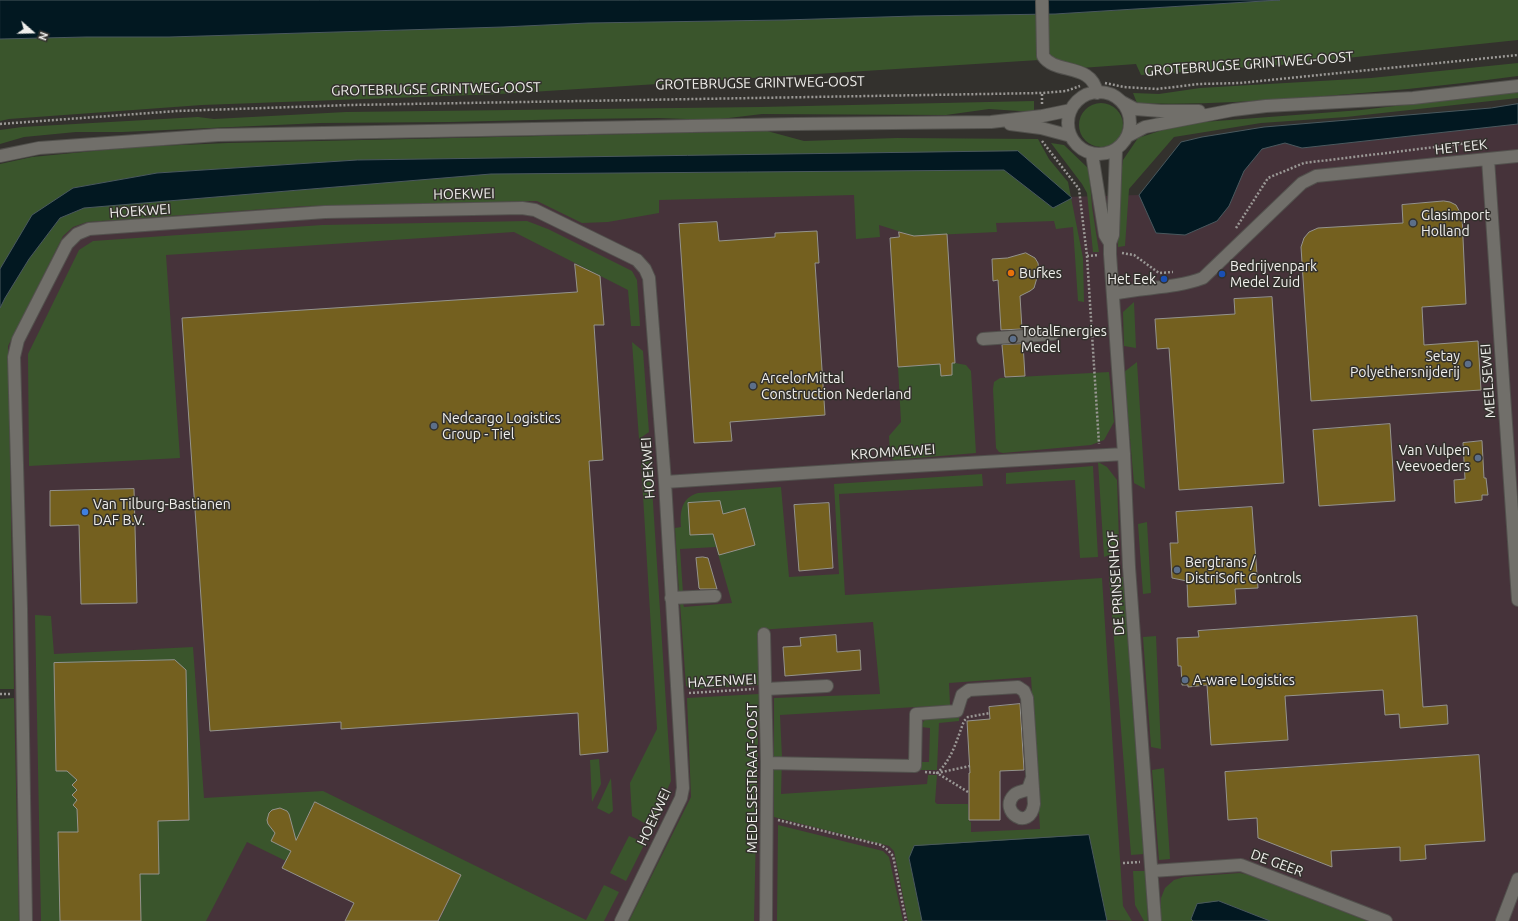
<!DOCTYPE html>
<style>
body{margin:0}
#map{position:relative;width:1518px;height:921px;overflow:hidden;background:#33312d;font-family:Ubuntu,sans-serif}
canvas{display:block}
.north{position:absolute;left:12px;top:12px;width:40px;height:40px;-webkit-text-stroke:3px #33312d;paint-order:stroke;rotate:110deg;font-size:11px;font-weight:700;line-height:16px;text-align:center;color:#f0efec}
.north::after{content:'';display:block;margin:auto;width:14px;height:18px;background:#f0efec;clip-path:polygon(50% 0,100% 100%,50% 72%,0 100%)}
</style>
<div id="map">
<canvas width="1518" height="921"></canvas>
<div class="north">N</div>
</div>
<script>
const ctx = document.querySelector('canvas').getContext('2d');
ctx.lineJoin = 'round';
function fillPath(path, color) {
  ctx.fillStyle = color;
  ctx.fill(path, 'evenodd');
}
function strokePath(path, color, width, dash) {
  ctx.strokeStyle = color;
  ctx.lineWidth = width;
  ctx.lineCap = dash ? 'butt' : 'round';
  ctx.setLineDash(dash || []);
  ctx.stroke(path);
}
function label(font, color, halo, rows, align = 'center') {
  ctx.font = font + ' Ubuntu,sans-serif';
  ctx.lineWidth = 3;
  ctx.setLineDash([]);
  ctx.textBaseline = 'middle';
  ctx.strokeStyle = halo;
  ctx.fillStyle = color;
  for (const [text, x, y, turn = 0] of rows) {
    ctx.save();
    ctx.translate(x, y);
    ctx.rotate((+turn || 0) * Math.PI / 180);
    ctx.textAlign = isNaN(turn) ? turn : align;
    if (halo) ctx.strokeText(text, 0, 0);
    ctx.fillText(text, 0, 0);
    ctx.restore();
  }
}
const industrial = new Path2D(`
 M1518 114V921H0L14 698V689L0 654V293L63 207 479 168 1019 161 1063 197 1139 195 1208 176 1253 141Z`);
const green = new Path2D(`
 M1280 0H1518V40L1280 65 1141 75 1136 64 1081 68 1039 60 499 94 202 105 9 119 0 121V39L86 37H169L503 27 588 23 784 20 915 16 1055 14Z
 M1518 63V76C1445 86 1371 93 1297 98 1244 102 1190 105 1137 103L1133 93 1159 94 1200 88 1371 78Z
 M1518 92V98L1346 117 1261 123 1174 137 1129 189 1125 246 1118 247 1119 187 1123 160 1138 138 1178 125 1190 123 1361 110 1412 104 1432 100Z
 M1034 101V112L989 109 946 115 762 114 712 120 659 118 574 119 451 122 320 123 122 132H76L24 137 0 144V130L22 127 198 117 214 119 346 112 760 107Z
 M1079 125a22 22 0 1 1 44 0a22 22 0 1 1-44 0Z
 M767 131 804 141 897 138 1038 139 1049 159 1068 182 1083 258 1084 302 1078 301 1073 227 1056 229 1054 221 996 223 997 232 914 236 879 225 880 237 856 239 854 195 659 200V213L608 222 582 223 537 201 306 206 87 222 73 227 63 236 8 346 14 689H0V308L5 298 29 259 60 218 84 208 491 174 1004 170 1053 208 1018 151 357 160 157 173 73 188 9 255 0 269V164L32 157 135 147 228 143Z
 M1051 143 1064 145 1089 169 1092 207 1099 252H1093L1087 193 1082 184Z
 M527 221 548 229 632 271 637 280 640 326H631L628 290 514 232 166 255 180 458 29 466 28 354 79 250 93 241 322 225Z
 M1134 302 1136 348 1124 346 1123 312Z
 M632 342 643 351 649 432 639 439Z
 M1137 362 1145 489 1134 483 1124 372Z
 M955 363 966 365 971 371 976 453 893 460 890 456 889 436 901 422 898 367Z
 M1109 372 1114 422 1104 440 1091 445 1003 453 999 452 996 448 993 389 994 382 1000 378Z
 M650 456 671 781 651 827 632 816 630 783 657 729 641 462Z
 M1098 462 1107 467 1117 480 1119 542 1114 553 1104 557Z
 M1093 466 1098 557 1080 558 1075 480 1006 484V473Z
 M982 474 983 486 839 494 845 595 1102 578 1123 906 1132 921 1106 920 1089 835 909 858 922 921H908L894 851 889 846 774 817V698L880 694 873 622 759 630 761 685 692 689 686 686 680 603H683L684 607 732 603 716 547 680 549 683 593H679L675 528 681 527C680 512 681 498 698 493L781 487 789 577 839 574 834 484ZM1031 677 1040 829 971 832V822L969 821 968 804H937L935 802 937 775H928L927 784 781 794 782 757 780 715 950 705 949 683Z
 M1147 522 1151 593 1143 594 1138 524Z
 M1109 577H1123L1144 854 1131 855Z
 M35 615 51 616 54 654 193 647 204 798 323 791 586 920 604 885 619 892 604 921H439L461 875 315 802 286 861 247 842 206 921H41Z
 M1156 636 1161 749 1151 747 1143 637Z
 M759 694 754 921H629L691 797 687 698Z
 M14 698 19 921H0V699Z
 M959 716V721L939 723 937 770H920V762H929L930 728 921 727C922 724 923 721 926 719 933 716 951 717 959 716Z
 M599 759 601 784 592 802 590 760Z
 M1164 768 1170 859 1159 860 1152 770Z
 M611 778 613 811 609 814 597 808Z
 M778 825 883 851 889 857 903 921H777Z
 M629 836 645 843 626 881 610 873Z
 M1133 871H1145L1148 921H1144L1135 905Z
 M1240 873 1249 875 1367 921H1270L1219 901 1191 919 1193 921H1161V898L1165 888 1174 880 1184 877Z`);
const water = new Path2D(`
 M0 0H1280L1055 14 915 16 784 20 588 23 503 27 169 37H86L0 39Z
 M1518 104V124L1302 148 1285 143 1262 149 1244 171 1229 206 1217 221 1185 235 1156 233 1139 195 1181 142 1202 137 1264 127 1491 108Z
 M1018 151 1072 198 1053 208 1004 170 491 174 84 208 60 218 29 259 5 298 0 308V269L32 215 73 188 157 173 357 160Z
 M1089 835 1107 921H922L909 858 914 846Z
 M1219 901 1270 921H1193L1191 919 1197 904Z`);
const building = new Path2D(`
 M1444 201 1450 202 1456 205 1462 216 1466 304 1422 307 1424 345 1478 341 1481 390 1311 401 1301 247 1304 238 1309 232 1318 228 1403 223 1402 205Z
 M717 222 719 241 775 237V233L817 231 819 263H815L825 415 730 422 732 441 694 443 679 224Z
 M899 232 914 236 947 234 955 363H952V375L941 376 940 364 898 367 890 238 899 237Z
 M1026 253 1035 258 1038 263 1039 271 1034 288 1030 291 1020 296 1022 329 1001 330 998 280 993 281 992 259 1007 258Z
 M575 264 600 276 604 325H594L603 460 589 461 608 752 580 755 578 713 341 729V722L210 731 182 318 577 292Z
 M1272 297 1284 483 1179 490 1169 348 1157 349 1155 319 1235 314 1234 299Z
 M1023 344 1025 376 1005 377 1002 345Z
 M1390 424 1395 501 1319 506 1313 430Z
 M1482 441 1484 478H1486L1488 495H1482V500L1455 503 1454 480 1465 479 1463 443Z
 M134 489 137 603 81 604 79 525 50 526V491Z
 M720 501 723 514 745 508 755 545 719 555 713 534 690 535 688 503Z
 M829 503 833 568 799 571 794 505Z
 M1252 507 1258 588 1235 589 1236 604 1188 607 1187 581 1172 578 1170 543H1178L1176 512Z
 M703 557 708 558 717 589H700L699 588 696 558Z
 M1417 616 1423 707 1447 705 1448 724 1400 728 1399 714 1385 715 1383 690 1285 696 1288 740 1211 745 1207 685 1188 687V685H1182L1181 666H1178L1177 638 1199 637 1198 631Z
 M836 635 837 652 860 650 861 670 785 676 783 647 801 646 800 638Z
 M175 660 186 670 189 820 158 821 159 874H140L141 921H60L58 832H78L77 809 73 805 77 800 72 795 77 790 72 785 77 780 67 771H56L54 663Z
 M1020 704 1024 770 1000 771V820H969V773H970L967 721 990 719 989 707Z
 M1479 755 1485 841 1425 845 1426 859 1400 861V847L1331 851 1332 867 1258 838 1257 818 1228 820 1225 772Z
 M315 802 461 875 438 921H345L354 903 282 868 291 851 271 841 275 833 268 824 267 820 269 813 272 810 280 808 287 811 289 814 296 840Z`);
const path = new Path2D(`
 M1105 83 1124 87 1157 89 1199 84 1240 83 1518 55
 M1042 104V93
 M0 124 177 111 350 105 1042 93 1066 91 1080 86
 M1042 141 1079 189 1087 256 1099 444
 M1236 228 1268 178 1304 163 1477 142 1485 147
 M1122 253 1134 255 1159 273 1173 272
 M1087 256 1099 255
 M689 693 754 689
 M0 694H11
 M925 772 937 773 970 766
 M968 792 937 773C952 760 957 739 964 721L968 717 990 713
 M778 820 881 845 888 850 893 856 906 921
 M1123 863 1140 862`);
const minor = new Path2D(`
 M1042 0 1043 56C1055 75 1092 62 1097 93
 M1068 123a31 31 0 1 1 62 0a31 31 0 1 1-62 0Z
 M1122 102 1135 109 1161 111H1199
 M1010 124 1041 128 1071 136
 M1128 136 1145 127 1233 110 1266 106 1413 98 1518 86
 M1116 150 1113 235 1110 243V254L1124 454 1129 567 1155 921
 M1092 154 1105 235 1110 243
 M0 156 39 148 218 135 796 124 991 122 1042 116 1071 110
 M1488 159 1518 600
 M1113 294C1143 287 1174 289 1203 278L1302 183 1316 176 1518 156
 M983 339 1053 334
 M665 482 880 468 1124 454
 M671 598 715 596
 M764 634 767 763 766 921
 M766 689 827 686
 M767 763 915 766 916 714 957 711 962 695 969 690 1018 687 1024 691 1027 698 1034 804C1030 833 998 811 1014 795 1018 791 1023 792 1028 789L1032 778
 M1152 871 1241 865 1386 921
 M26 921 21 608 14 357 18 340 67 244 77 234 89 229 325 212 522 208 535 210 637 260 645 269 649 278 665 482 683 788 681 798 621 921
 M1502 921 1518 879`);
const markers = [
 [1413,223,4,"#5c6f8a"],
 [1011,273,4,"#e8710a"],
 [1222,274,4,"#1a4fb4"],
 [1164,279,4,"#1a4fb4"],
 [1013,339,4,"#5c6f8a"],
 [1468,364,4,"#5c6f8a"],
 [753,386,4,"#5c6f8a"],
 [434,426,4,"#5c6f8a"],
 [1478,458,4,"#5c6f8a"],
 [85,512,4,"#3f7fe0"],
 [1177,570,4,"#5c6f8a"],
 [1185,680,4,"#5c6f8a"]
];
const streetNames = [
 ["GROTEBRUGSE GRINTWEG-OOST",1249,64,-4],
 ["GROTEBRUGSE GRINTWEG-OOST",760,83,-1],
 ["GROTEBRUGSE GRINTWEG-OOST",436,89,-1],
 ["HET EEK",1461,147,-6],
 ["HOEKWEI",464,194,-1],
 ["HOEKWEI",140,211,-4],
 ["MEELSEWEI",1488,381,-94],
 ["KROMMEWEI",893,452,-4],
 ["HOEKWEI",648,468,-94],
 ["DE PRINSENHOF",1116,583,-94],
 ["HAZENWEI",722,681,-3],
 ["MEDELSESTRAAT-OOST",752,778,-90],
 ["HOEKWEI",654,817,-65],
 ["DE GEER",1277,863,20]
];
const poiNames = [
 ["Glasimport",1421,215],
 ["Holland",1421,231],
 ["Bedrijvenpark",1230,266],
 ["Medel Zuid",1230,282],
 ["Bufkes",1019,273],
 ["Het Eek",1156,279,"right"],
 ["TotalEnergies",1021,331],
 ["Medel",1021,347],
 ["Setay",1460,356,"right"],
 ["Polyethersnijderij",1460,372,"right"],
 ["ArcelorMittal",761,378],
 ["Construction Nederland",761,394],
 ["Nedcargo Logistics",442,418],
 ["Group - Tiel",442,434],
 ["Van Vulpen",1470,450,"right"],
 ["Veevoeders",1470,466,"right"],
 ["Van Tilburg-Bastianen",93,504],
 ["DAF B.V.",93,520],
 ["Bergtrans /",1185,562],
 ["DistriSoft Controls",1185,578],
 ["A-ware Logistics",1193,680]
];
fillPath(industrial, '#46333a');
fillPath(green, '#3a552c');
fillPath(water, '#021821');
strokePath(water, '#49585e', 1);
fillPath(building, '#74601f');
strokePath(building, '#94938d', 1);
strokePath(minor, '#52514d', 14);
strokePath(path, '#9a9895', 2.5, [2, 2]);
strokePath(minor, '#716f6a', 12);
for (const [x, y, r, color] of markers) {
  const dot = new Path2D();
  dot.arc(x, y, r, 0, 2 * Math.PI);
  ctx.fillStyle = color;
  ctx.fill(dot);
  strokePath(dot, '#33312d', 1.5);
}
label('14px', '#f0efec', '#33312d', streetNames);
label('14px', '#f0efec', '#33312d', poiNames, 'left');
</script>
